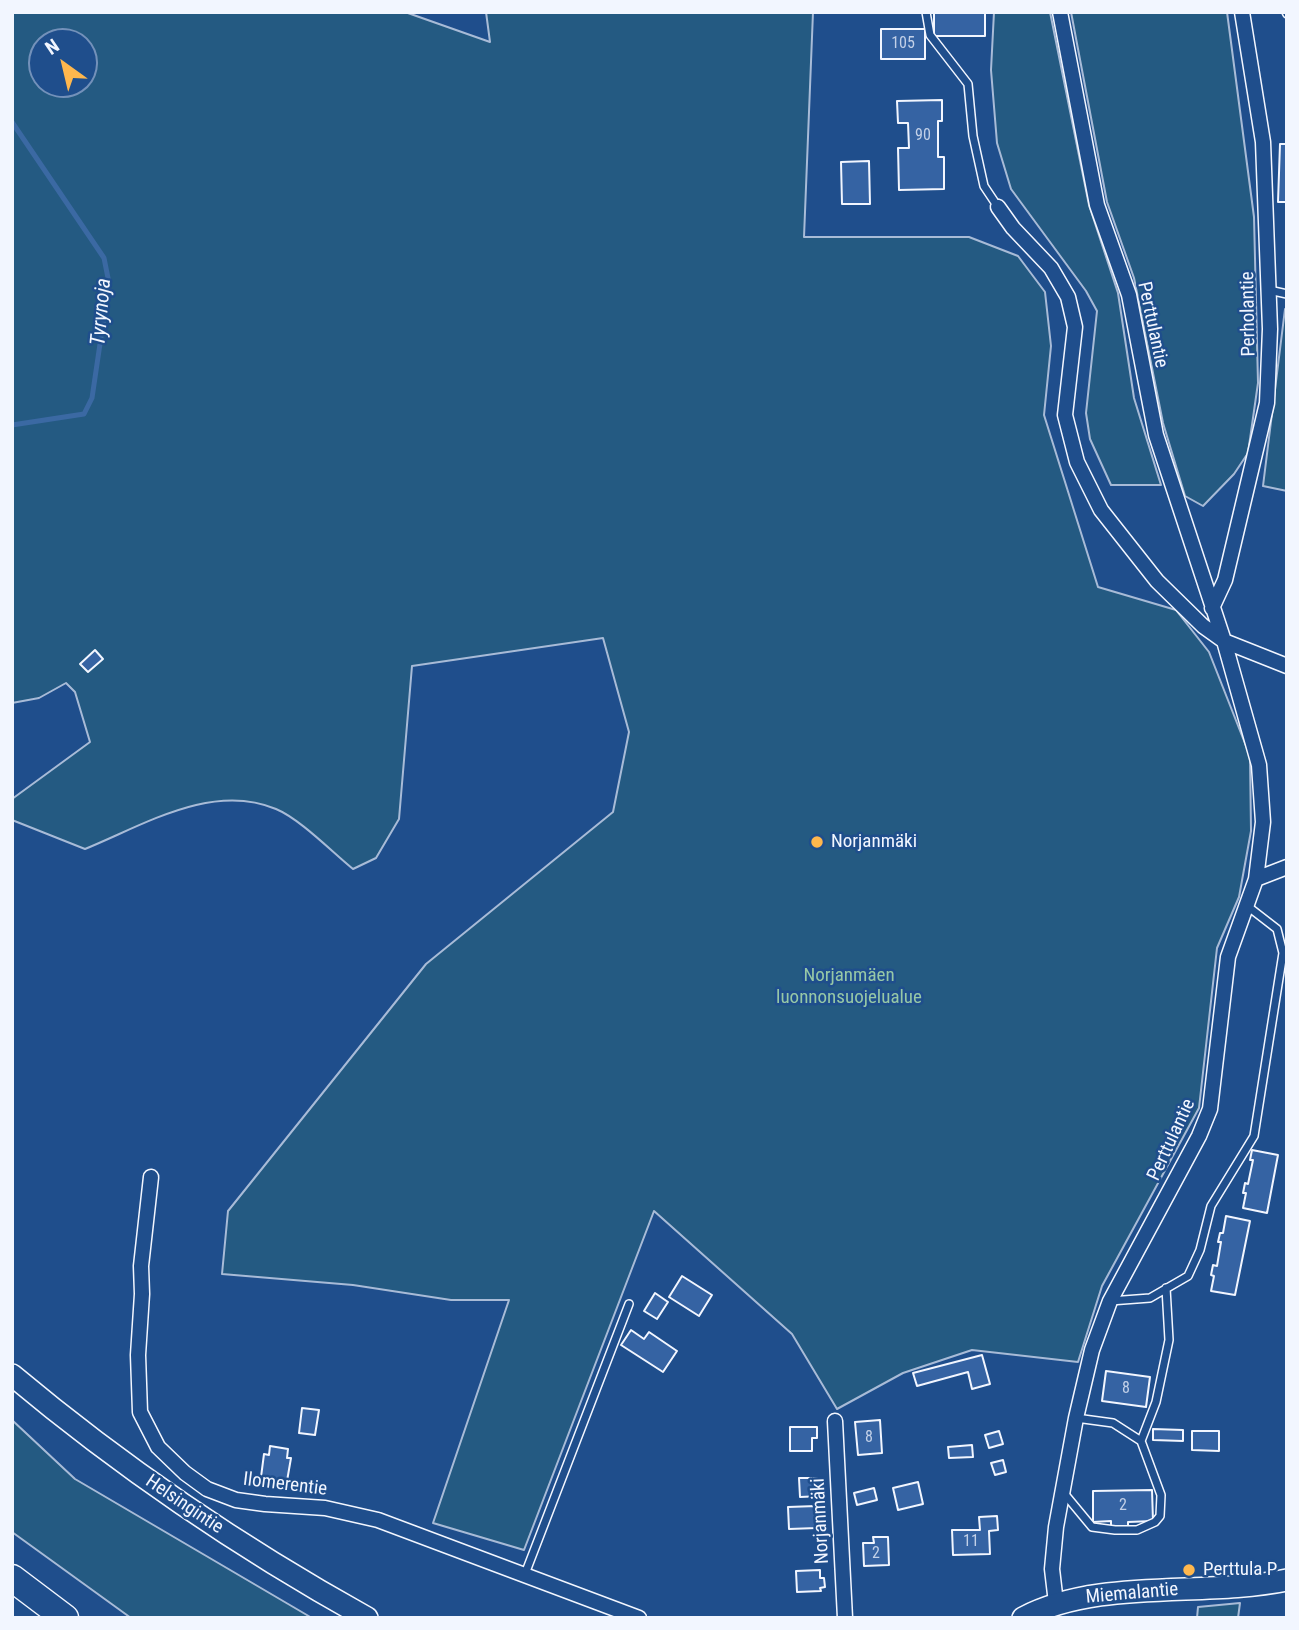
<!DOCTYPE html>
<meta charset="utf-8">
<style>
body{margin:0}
#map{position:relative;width:1299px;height:1630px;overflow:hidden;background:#1f4e8c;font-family:"Roboto Condensed",sans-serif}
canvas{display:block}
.frame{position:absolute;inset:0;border:14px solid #f2f6ff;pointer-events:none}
.north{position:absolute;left:28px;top:28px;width:70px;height:70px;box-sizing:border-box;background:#1f4e8c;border:2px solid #7391ba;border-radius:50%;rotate:326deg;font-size:19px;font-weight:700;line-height:28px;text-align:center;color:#f2f6ff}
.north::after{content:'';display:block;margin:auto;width:24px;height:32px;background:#ffb74d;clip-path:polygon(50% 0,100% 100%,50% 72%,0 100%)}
</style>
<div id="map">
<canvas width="1299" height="1630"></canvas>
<div class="frame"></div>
<div class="north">N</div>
</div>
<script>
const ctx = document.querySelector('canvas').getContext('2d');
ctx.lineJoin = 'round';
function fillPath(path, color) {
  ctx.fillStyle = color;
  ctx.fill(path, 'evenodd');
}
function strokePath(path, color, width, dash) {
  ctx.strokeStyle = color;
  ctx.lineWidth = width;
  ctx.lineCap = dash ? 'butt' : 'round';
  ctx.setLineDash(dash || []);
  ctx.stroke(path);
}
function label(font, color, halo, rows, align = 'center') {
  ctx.font = font + ' "Roboto Condensed",sans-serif';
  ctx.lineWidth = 5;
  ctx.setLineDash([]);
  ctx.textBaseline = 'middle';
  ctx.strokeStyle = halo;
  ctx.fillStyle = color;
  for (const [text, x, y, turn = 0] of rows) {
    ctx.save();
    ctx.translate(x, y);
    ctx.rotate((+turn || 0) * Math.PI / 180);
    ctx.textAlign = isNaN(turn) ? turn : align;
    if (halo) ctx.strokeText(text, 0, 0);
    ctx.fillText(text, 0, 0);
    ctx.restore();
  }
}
const green = new Path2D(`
 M12 12H405L490 42 486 12H813L804 237H969L1018 256 1045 292 1051 346 1044 415 1098 587 1176 610 1209 652 1250 756 1251 831 1239 897 1217 948 1199 1108 1102 1286 1078 1362 972 1350 903 1373 837 1409 792 1334 654 1211 524 1550 433 1523 509 1300H451L353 1285 222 1274 228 1211 426 964 613 812 629 732 603 638 412 666 399 819 376 858 353 869C332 852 300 819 276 809 212 782 144 825 85 849L12 820V799L90 742 75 692 66 683 39 698 12 703ZM42 42H84V84H42Z
 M994 12H1050L1089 205 1118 293 1134 398 1161 485H1111L1090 439 1086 413 1097 311 1086 291 1011 189 997 143 991 70Z
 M1071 12H1227L1254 217 1258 383 1248 453 1234 474 1203 506 1185 496 1163 423 1134 278 1107 202Z
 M1285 309H1287V491L1263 486Z
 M12 1420 75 1479 312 1618H131L12 1532Z
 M1240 1603 1238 1618H1197L1198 1607Z`);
const stream = new Path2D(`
 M12 122 104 258 109 283 92 398 84 414 12 425`);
const building = new Path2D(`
 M934 12H985V36H934Z
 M881 29H925V59H881Z
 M942 100V121H938V157H944V189L899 190 898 148H909L908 123H898L897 101Z
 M1280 144H1287V202H1278Z
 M869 161 870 204H842L841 162Z
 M95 650 103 659 88 672 80 664Z
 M1252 1150 1278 1155 1267 1213 1243 1208 1246 1193H1243L1245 1183 1248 1184 1253 1160H1250Z
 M1226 1216 1250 1221 1235 1295 1211 1291 1214 1276 1211 1275 1213 1265 1217 1266 1221 1242H1218L1220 1233H1223Z
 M682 1276 712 1295 699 1316 669 1297Z
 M655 1293 668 1302 657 1319 644 1311Z
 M631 1330 644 1339 649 1332 677 1351 663 1372 621 1345Z
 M982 1355 990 1384 972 1389 968 1372 917 1386 913 1373Z
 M1106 1371 1150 1377 1146 1407 1102 1401Z
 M302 1408 319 1410 315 1435 299 1433Z
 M880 1420 882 1453 858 1455 855 1422Z
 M790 1427H817V1438H812V1451H790Z
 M1153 1429 1183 1430V1441L1153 1440Z
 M999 1431 1003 1444 989 1448 985 1435Z
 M1192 1431H1219V1451L1192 1450Z
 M972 1445 973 1457 949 1458 948 1447Z
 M270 1446 288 1449 287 1458H291L287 1481 261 1477 264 1454 269 1455Z
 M1003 1460 1006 1472 995 1475 991 1463Z
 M799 1478H821L822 1496 800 1497Z
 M918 1482 923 1504 898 1510 893 1488Z
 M874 1488 877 1500 857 1505 854 1493Z
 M1152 1490 1153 1521 1128 1522V1527H1111V1521L1093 1522V1491Z
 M816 1506 817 1528 789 1529 788 1507Z
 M997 1516 998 1530 989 1531 990 1554 953 1555 952 1530H980L979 1517Z
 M873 1537H888L889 1565 864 1566 863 1543H874Z
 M820 1570V1578H824L825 1587 820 1588 821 1591 797 1592 796 1571Z`);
const lane = new Path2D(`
 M926 12 930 35 968 84 973 136 984 186 998 207
 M1286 12 1287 14
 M1269 290 1287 294
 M1110 1301 1150 1298 1188 1276 1200 1250 1211 1206 1254 1136 1283 953 1277 929 1246 905
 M1141 1441 1156 1402 1169 1340 1166 1288
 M1063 1492 1092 1527 1115 1530H1137L1155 1522 1160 1516 1161 1495 1141 1441 1113 1423 1076 1418
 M525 1574 629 1304`);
const street = new Path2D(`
 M998 207 1013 228 1051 268 1068 297 1075 327 1065 415 1077 462 1101 510 1157 581 1203 626 1224 641 1287 666
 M1212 608 1225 580 1267 403 1270 329 1263 142 1242 12
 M1256 879 1287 867
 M151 1177 141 1266 142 1294 138 1355 140 1412 158 1447 185 1473 207 1489 236 1500 265 1504 325 1508 378 1520 639 1618
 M835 1421 845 1618
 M1056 1603 1052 1569 1056 1527 1076 1418 1092 1350 1110 1301 1199 1136 1210 1109 1228 957 1256 879 1263 822 1259 765 1224 641 1156 435 1129 295 1097 205 1060 12`);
const secondary = new Path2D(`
 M12 1375C123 1468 241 1548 367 1618
 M1023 1618C1099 1578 1203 1597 1287 1580`);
const highway = new Path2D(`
 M12 1578 65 1618`);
const markers = [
 [817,842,7,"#ffb74d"],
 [1189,1570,7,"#ffb74d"]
];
const numberNames = [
 ["105",903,44],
 ["90",923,136],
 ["8",1126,1389],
 ["8",869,1438],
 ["2",1123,1506],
 ["11",971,1542],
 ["2",876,1554]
];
const streetNames = [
 ["Perholantie",1249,314,-91],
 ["Perttulantie",1152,325,78],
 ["Perttulantie",1172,1140,-65],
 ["Ilomerentie",285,1485,7],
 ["Helsingintie",184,1505,34],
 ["Norjanmäki",821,1521,-93],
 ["Miemalantie",1132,1594,-5]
];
const poiNames = [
 ["Norjanmäki",831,842],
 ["Perttula P",1203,1570]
];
const parkNames = [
 ["Norjanmäen",849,976],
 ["luonnonsuojelualue",849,998]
];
const waterNames = [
 ["Tyrynoja",102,312,-85]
];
fillPath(green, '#245a82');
strokePath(green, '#a8bbd7', 2);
strokePath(stream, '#3b69a3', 5);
fillPath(building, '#3563a3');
strokePath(building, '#f2f6ff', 2);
strokePath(lane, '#f2f6ff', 10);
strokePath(street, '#f2f6ff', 17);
strokePath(secondary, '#f2f6ff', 24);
strokePath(highway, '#f2f6ff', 29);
strokePath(lane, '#1f4e8c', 7);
strokePath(street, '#1f4e8c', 14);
strokePath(secondary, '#1f4e8c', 21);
strokePath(highway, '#1f4e8c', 26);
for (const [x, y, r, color] of markers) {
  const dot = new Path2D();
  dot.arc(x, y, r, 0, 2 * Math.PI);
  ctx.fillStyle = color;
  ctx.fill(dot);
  strokePath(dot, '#1f4e8c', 2.5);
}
label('16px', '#c3d1e8', null, numberNames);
label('19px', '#f2f6ff', '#1f4e8c', streetNames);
label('19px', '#f2f6ff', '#1f4e8c', poiNames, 'left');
label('19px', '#97c8a6', '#1f4e8c', parkNames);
label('italic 21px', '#f2f6ff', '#1f4e8c', waterNames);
</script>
